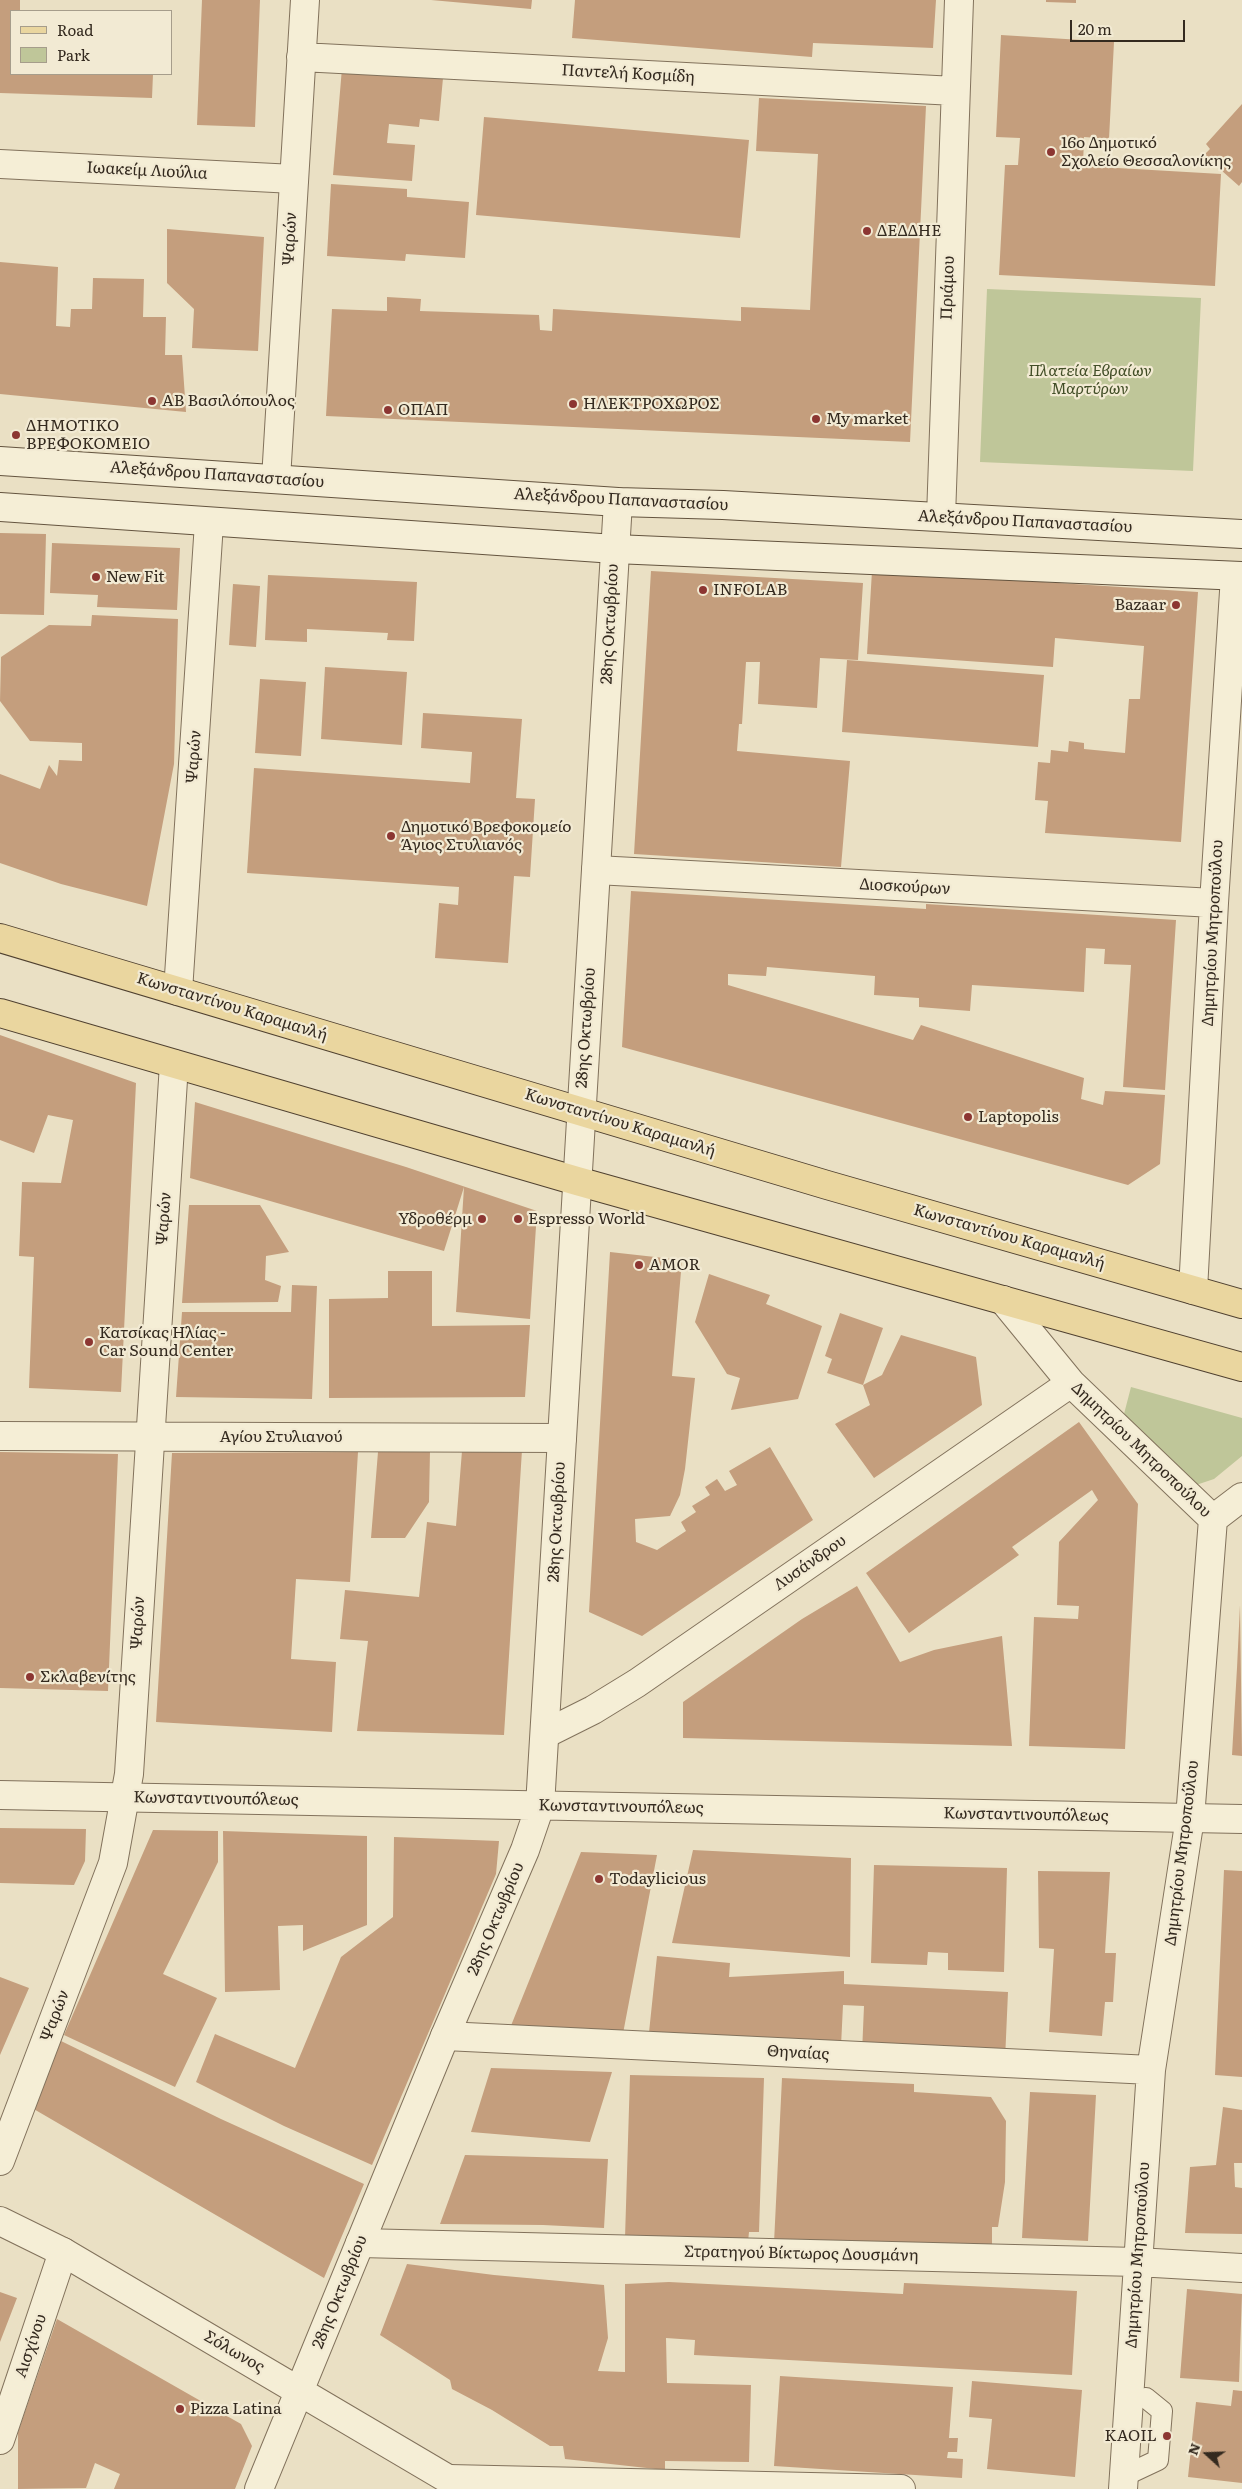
<!DOCTYPE html>
<meta charset="utf-8">
<style>
body{margin:0}
#map{position:relative;width:1242px;height:2489px;overflow:hidden;background:#eae0c4;font-family:Literata,serif}
canvas{display:block}
.legend{position:absolute;left:10px;top:10px;width:162px;height:65px;box-sizing:border-box;background:#f2ead3;border:1px solid #a69d8b;margin:0;padding:6px 9px;list-style:none;font-size:15px;color:#342a1f}
.legend li{display:flex;align-items:center;gap:10px;height:25px}
.legend b{width:25px;border:1px solid #a69d8b}
.north{position:absolute;left:1182px;top:2429px;width:50px;height:50px;-webkit-text-stroke:4px #f2ead3;paint-order:stroke;rotate:290deg;font-size:14px;font-weight:700;line-height:20px;text-align:center;color:#342a1f}
.north::after{content:'';display:block;margin:auto;width:18px;height:22px;background:#342a1f;clip-path:polygon(50% 0,100% 100%,50% 72%,0 100%)}
.scale{position:absolute;left:1070px;top:20px;width:115px;height:22px;box-sizing:border-box;border:2px solid #342a1f;border-top:0;padding-left:6px;font-size:15px;line-height:18px;white-space:nowrap;color:#342a1f;-webkit-text-stroke:4px #f2ead3;paint-order:stroke}
</style>
<div id="map">
<canvas width="1242" height="2489"></canvas>
<ul class="legend">
<li><b style="height:6px;background:#ead69f"></b>Road</li>
<li><b style="height:14px;background:#bfc699"></b>Park</li>
</ul>
<div class="north">N</div>
<div class="scale">20 m</div>
</div>
<script>
const ctx = document.querySelector('canvas').getContext('2d');
ctx.lineJoin = 'round';
function fillPath(path, color) {
  ctx.fillStyle = color;
  ctx.fill(path, 'evenodd');
}
function strokePath(path, color, width, dash) {
  ctx.strokeStyle = color;
  ctx.lineWidth = width;
  ctx.lineCap = dash ? 'butt' : 'round';
  ctx.setLineDash(dash || []);
  ctx.stroke(path);
}
function label(font, color, halo, rows, align = 'center') {
  ctx.font = font + ' Literata,serif';
  ctx.lineWidth = 4.5;
  ctx.setLineDash([]);
  ctx.textBaseline = 'middle';
  ctx.strokeStyle = halo;
  ctx.fillStyle = color;
  for (const [text, x, y, turn = 0] of rows) {
    ctx.save();
    ctx.translate(x, y);
    ctx.rotate((+turn || 0) * Math.PI / 180);
    ctx.textAlign = isNaN(turn) ? turn : align;
    if (halo) ctx.strokeText(text, 0, 0);
    ctx.fillText(text, 0, 0);
    ctx.restore();
  }
}
const green = new Path2D(`
 M987 289 1201 298 1193 471 980 462Z
 M1131 1387 1242 1418V1456L1214 1479 1193 1486 1187 1484 1124 1414Z`);
const building = new Path2D(`
 M0 0H20V11H11V74H153L152 98 0 93Z
 M202 0H260L255 127 197 125Z
 M431 0H532L531 9Z
 M575 0H936L933 48 813 43 812 57 572 38Z
 M1046 0H1076V3L1046 2Z
 M1001 35 1114 42 1109 139 1084 137 1083 166 1221 174 1215 286 999 275 1005 165H1018L1020 138 996 137Z
 M342 68 443 78 439 121 420 119 419 127 389 124 387 143 415 145 412 181 333 175Z
 M759 98 926 106 910 442 326 416 332 309 387 311V297L421 299 420 311 539 315 540 330 552 331 553 309 741 321V307L810 310 818 154 756 151Z
 M1242 104V182L1239 186 1204 155 1210 149 1206 144Z
 M484 117 749 140 740 238 476 215Z
 M331 184 407 189V197L469 202 465 258 406 254 405 261 327 256Z
 M167 229 264 237 258 351 192 348 194 309 167 283Z
 M0 262 58 267 56 326 70 327 71 309H92L93 278 144 279 143 317H166L165 355H182L186 412 0 394Z
 M0 533 46 534 44 615 0 614Z
 M52 543 180 548 177 610 97 607 98 595 50 593Z
 M651 571 863 583 858 660 820 658 817 708 758 704 760 662H746L742 724H739L737 751 850 761 841 867 634 854Z
 M872 571 1198 592 1181 842 1045 833 1048 801 1035 800 1038 762 1050 763 1051 750 1068 752 1069 741 1084 743V749L1125 753 1129 699H1140L1144 646 1055 638 1053 667 867 654Z
 M268 575 417 582 414 641 387 640 388 633 307 629V642L265 640Z
 M233 584 260 586 256 647 229 645Z
 M92 615 178 619 174 764 147 906 61 884 0 863V774L40 789 49 765 57 776 59 760 82 761V743L30 741 0 701 1 657 49 625 91 626Z
 M847 660 1044 675 1038 747 842 732Z
 M325 667 407 672 402 745 321 739Z
 M260 679 306 682 301 756 255 753Z
 M423 713 522 719 516 798 535 799 530 877 514 876 508 963 435 958 439 903 458 905 459 887 247 873 254 768 470 783 472 752 421 748Z
 M631 891 926 909V904L1176 920 1165 1090 1123 1087 1131 965 1104 964 1105 949 1086 948 1084 992 972 985 970 1011 919 1007V998L874 995 875 976 767 967 766 976 728 974V985L913 1040 921 1025 1084 1078 1081 1099 1103 1105 1105 1091 1165 1095 1160 1164 1128 1185 622 1047Z
 M0 1035 136 1083 121 1392 29 1388 34 1257 19 1256 22 1182 61 1183 73 1120 48 1115 34 1153 0 1140Z
 M195 1102 406 1167 537 1211 530 1319 456 1312 464 1187 444 1251 190 1178Z
 M189 1205H260L289 1252 266 1256 265 1280 281 1286 278 1302 182 1303Z
 M610 1252 682 1260 672 1376 695 1378 685 1469 680 1495 670 1516 635 1519 636 1542 657 1550 686 1531 681 1522 696 1512 692 1506 710 1495 705 1487 717 1479 725 1491 737 1485 729 1471 770 1447 813 1520 642 1636 589 1612Z
 M388 1271H432V1326L530 1325 525 1397 329 1398V1299L388 1298Z
 M709 1274 770 1295 766 1304 822 1326 798 1399 731 1410 740 1378 727 1374 695 1322Z
 M292 1285 317 1286 312 1399 176 1397 182 1312H291Z
 M840 1313 883 1328 863 1385 827 1373 832 1359 825 1356Z
 M901 1335 976 1357 982 1405 874 1478 835 1424 870 1405 863 1385 882 1375Z
 M1079 1422 1138 1504 1125 1749 1029 1746 1034 1617 1078 1619 1079 1606 1057 1605 1059 1542 1098 1500 1092 1490 1012 1547 1019 1555 909 1633 866 1573Z
 M522 1450 504 1735 357 1731 368 1641 340 1639 345 1590 419 1597 427 1522 456 1526 462 1451Z
 M430 1451 429 1502 405 1538H371L378 1452Z
 M0 1452 118 1454 108 1691 0 1688Z
 M358 1452 350 1582 296 1579 291 1659 336 1662 332 1732 156 1722 172 1453Z
 M857 1586 900 1662 934 1650 1002 1636 1012 1746 683 1738V1702L802 1619Z
 M1240 1605 1242 1756 1232 1755 1237 1668Z
 M0 1828 86 1829 85 1861 74 1885 0 1883Z
 M153 1830 218 1831V1862L163 1974 217 1998 175 2087 64 2035Z
 M223 1831 367 1836V1925L303 1951V1925L278 1926 280 1990 225 1992Z
 M394 1837 499 1841 496 1874 372 2165 284 2126 196 2082 215 2034 295 2068 341 1957 393 1917Z
 M693 1850 851 1858 850 1957 672 1943Z
 M581 1852 657 1855 621 2044 506 2038Z
 M874 1865 1007 1868 1004 1972 948 1970V1953L928 1952 927 1965 871 1963Z
 M1224 1870 1242 1871V2077L1215 2075Z
 M1038 1871 1110 1872 1105 1953H1116L1113 2002H1105L1102 2036 1049 2032 1054 1949 1039 1948Z
 M657 1956 730 1963 729 1977 844 1971V1984L1008 1992 1005 2060 862 2053 864 2006 843 2005 841 2046 648 2042Z
 M0 1977 29 1988 0 2055Z
 M61 2041 221 2119 364 2184 324 2278 32 2108Z
 M491 2068 612 2072 590 2142 471 2132Z
 M630 2075 764 2078 759 2232H749L748 2242 625 2238Z
 M782 2078 914 2084V2092L991 2097 1006 2121 1005 2182 998 2227H992V2249L774 2243Z
 M1030 2092 1096 2095 1088 2241 1022 2238Z
 M1223 2107 1242 2110V2163H1234L1235 2187 1242 2188V2234L1185 2233 1190 2167 1216 2165Z
 M465 2155 608 2159 604 2228 543 2225 440 2224Z
 M407 2264 494 2275 604 2285 608 2338 598 2371 625 2372V2284L669 2282 903 2294 904 2283 1077 2291 1072 2375 694 2355 695 2340 666 2338 667 2383 751 2385 749 2462 665 2461V2470L565 2459 563 2446H550L492 2410 452 2389 450 2380 380 2335Z
 M1187 2289 1242 2294 1239 2382 1180 2378Z
 M0 2292 17 2298 0 2342Z
 M57 2319 241 2424 252 2446 235 2489H114L120 2474 95 2463 86 2488 18 2489V2432Z
 M780 2376 953 2387 949 2438H958L957 2452H948L947 2458 963 2459 962 2478 774 2466Z
 M972 2381 1082 2390 1075 2477 987 2469 992 2419 969 2417Z
 M1233 2390 1242 2391V2483L1188 2477 1196 2402 1231 2406Z`);
const service = new Path2D(`
 M1124 2476 1158 2460 1162 2411 1146 2398`);
const pedestrian = new Path2D(`
 M0 164 294 179`);
const minor = new Path2D(`
 M301 57 955 91
 M276 479 305 0
 M941 517 959 0
 M596 870 1214 903
 M178 991 209 523
 M1193 1290 1214 903 1235 576
 M1003 1300 1071 1383 1213 1519
 M0 1436 562 1438
 M1213 1519 1242 1497
 M545 1734 593 1710 637 1683 1071 1383
 M445 2036 1151 2070
 M0 2161 113 1863 129 1774 174 1064
 M360 2243 1137 2262 1242 2268
 M0 2440 63 2252
 M449 2479 901 2489
 M1123 2489 1151 2070 1190 1818 1213 1519`);
const tertiary = new Path2D(`
 M0 1795 1242 1819
 M0 2221 63 2252 465 2489
 M259 2489 445 2036 525 1850 540 1806 618 502`);
const secondary = new Path2D(`
 M0 461 618 502 723 505 1242 534
 M0 507 615 549 1242 576`);
const primary = new Path2D(`
 M0 938 827 1185 1242 1304
 M0 1013 577 1181 1242 1367`);
const markers = [
 [1051,152,5,"#8c3632"],
 [867,231,5,"#8c3632"],
 [152,401,5,"#8c3632"],
 [573,404,5,"#8c3632"],
 [388,410,5,"#8c3632"],
 [816,419,5,"#8c3632"],
 [16,435,5,"#8c3632"],
 [96,577,5,"#8c3632"],
 [703,590,5,"#8c3632"],
 [1176,605,5,"#8c3632"],
 [391,836,5,"#8c3632"],
 [968,1117,5,"#8c3632"],
 [482,1219,5,"#8c3632"],
 [518,1219,5,"#8c3632"],
 [639,1265,5,"#8c3632"],
 [89,1342,5,"#8c3632"],
 [30,1677,5,"#8c3632"],
 [599,1879,5,"#8c3632"],
 [180,2409,5,"#8c3632"],
 [1167,2436,5,"#8c3632"]
];
const streetNames = [
 ["Παντελή Κοσμίδη",628,74,3],
 ["Ιωακείμ Λιούλια",147,171,3],
 ["Ψαρών",290,239,-87],
 ["Πριάμου",948,288,-88],
 ["Αλεξάνδρου Παπαναστασίου",217,475,4],
 ["Αλεξάνδρου Παπαναστασίου",621,500,3],
 ["Αλεξάνδρου Παπαναστασίου",1025,522,3],
 ["28ης Οκτωβρίου",610,624,-87],
 ["Ψαρών",194,757,-86],
 ["Διοσκούρων",905,887,3],
 ["Δημητρίου Μητροπούλου",1213,933,-87],
 ["Κωνσταντίνου Καραμανλή",232,1007,17],
 ["28ης Οκτωβρίου",586,1028,-86],
 ["Κωνσταντίνου Καραμανλή",620,1123,17],
 ["Ψαρών",164,1219,-86],
 ["Κωνσταντίνου Καραμανλή",1009,1237,16],
 ["Αγίου Στυλιανού",281,1437],
 ["Δημητρίου Μητροπούλου",1141,1450,44],
 ["28ης Οκτωβρίου",557,1522,-87],
 ["Λυσάνδρου",810,1563,-35],
 ["Ψαρών",138,1623,-87],
 ["Κωνσταντινουπόλεως",216,1799,1],
 ["Κωνσταντινουπόλεως",621,1807,1],
 ["Κωνσταντινουπόλεως",1026,1815,1],
 ["Δημητρίου Μητροπούλου",1182,1853,-83],
 ["28ης Οκτωβρίου",496,1919,-67],
 ["Ψαρών",55,2016,-69],
 ["Θηναίας",798,2053,3],
 ["Στρατηγού Βίκτωρος Δουσμάνη",801,2254,1],
 ["Δημητρίου Μητροπούλου",1138,2255,-86],
 ["28ης Οκτωβρίου",340,2292,-68],
 ["Αισχίνου",31,2346,-71],
 ["Σόλωνος",234,2352,30]
];
const poiNames = [
 ["16ο Δημοτικό",1061,143],
 ["Σχολείο Θεσσαλονίκης",1061,161],
 ["ΔΕΔΔΗΕ",877,231],
 ["ΑΒ Βασιλόπουλος",162,401],
 ["ΗΛΕΚΤΡΟΧΩΡΟΣ",583,404],
 ["ΟΠΑΠ",398,410],
 ["My market",826,419],
 ["ΔΗΜΟΤΙΚΟ",26,426],
 ["ΒΡΕΦΟΚΟΜΕΙΟ",26,444],
 ["New Fit",106,577],
 ["INFOLAB",713,590],
 ["Bazaar",1166,605,"right"],
 ["Δημοτικό Βρεφοκομείο",401,827],
 ["Άγιος Στυλιανός",401,845],
 ["Laptopolis",978,1117],
 ["Υδροθέρμ",472,1219,"right"],
 ["Espresso World",528,1219],
 ["AMOR",649,1265],
 ["Κατσίκας Ηλίας -",99,1333],
 ["Car Sound Center",99,1351],
 ["Σκλαβενίτης",40,1677],
 ["Todaylicious",609,1879],
 ["Pizza Latina",190,2409],
 ["KAOIL",1157,2436,"right"]
];
const parkNames = [
 ["Πλατεία Εβραίων",1090,371],
 ["Μαρτύρων",1090,389]
];
fillPath(green, '#bfc699');
fillPath(building, '#c49e7d');
strokePath(service, '#82725c', 22);
strokePath(pedestrian, '#82725c', 30);
strokePath(minor, '#82725c', 30);
strokePath(tertiary, '#82725c', 30);
strokePath(secondary, '#64543f', 30);
strokePath(primary, '#504130', 30);
strokePath(service, '#f5eed6', 20);
strokePath(pedestrian, '#f5eed6', 28);
strokePath(minor, '#f5eed6', 28);
strokePath(tertiary, '#f5eed6', 28);
strokePath(secondary, '#f5eed6', 28);
strokePath(primary, '#ead69f', 28);
for (const [x, y, r, color] of markers) {
  const dot = new Path2D();
  dot.arc(x, y, r, 0, 2 * Math.PI);
  ctx.fillStyle = color;
  ctx.fill(dot);
  strokePath(dot, '#f2ead3', 2);
}
label('16px', '#342a1f', '#f2ead3', streetNames);
label('16px', '#342a1f', '#f2ead3', poiNames, 'left');
label('italic 16px', '#424e27', '#f2ead3', parkNames);
</script>
